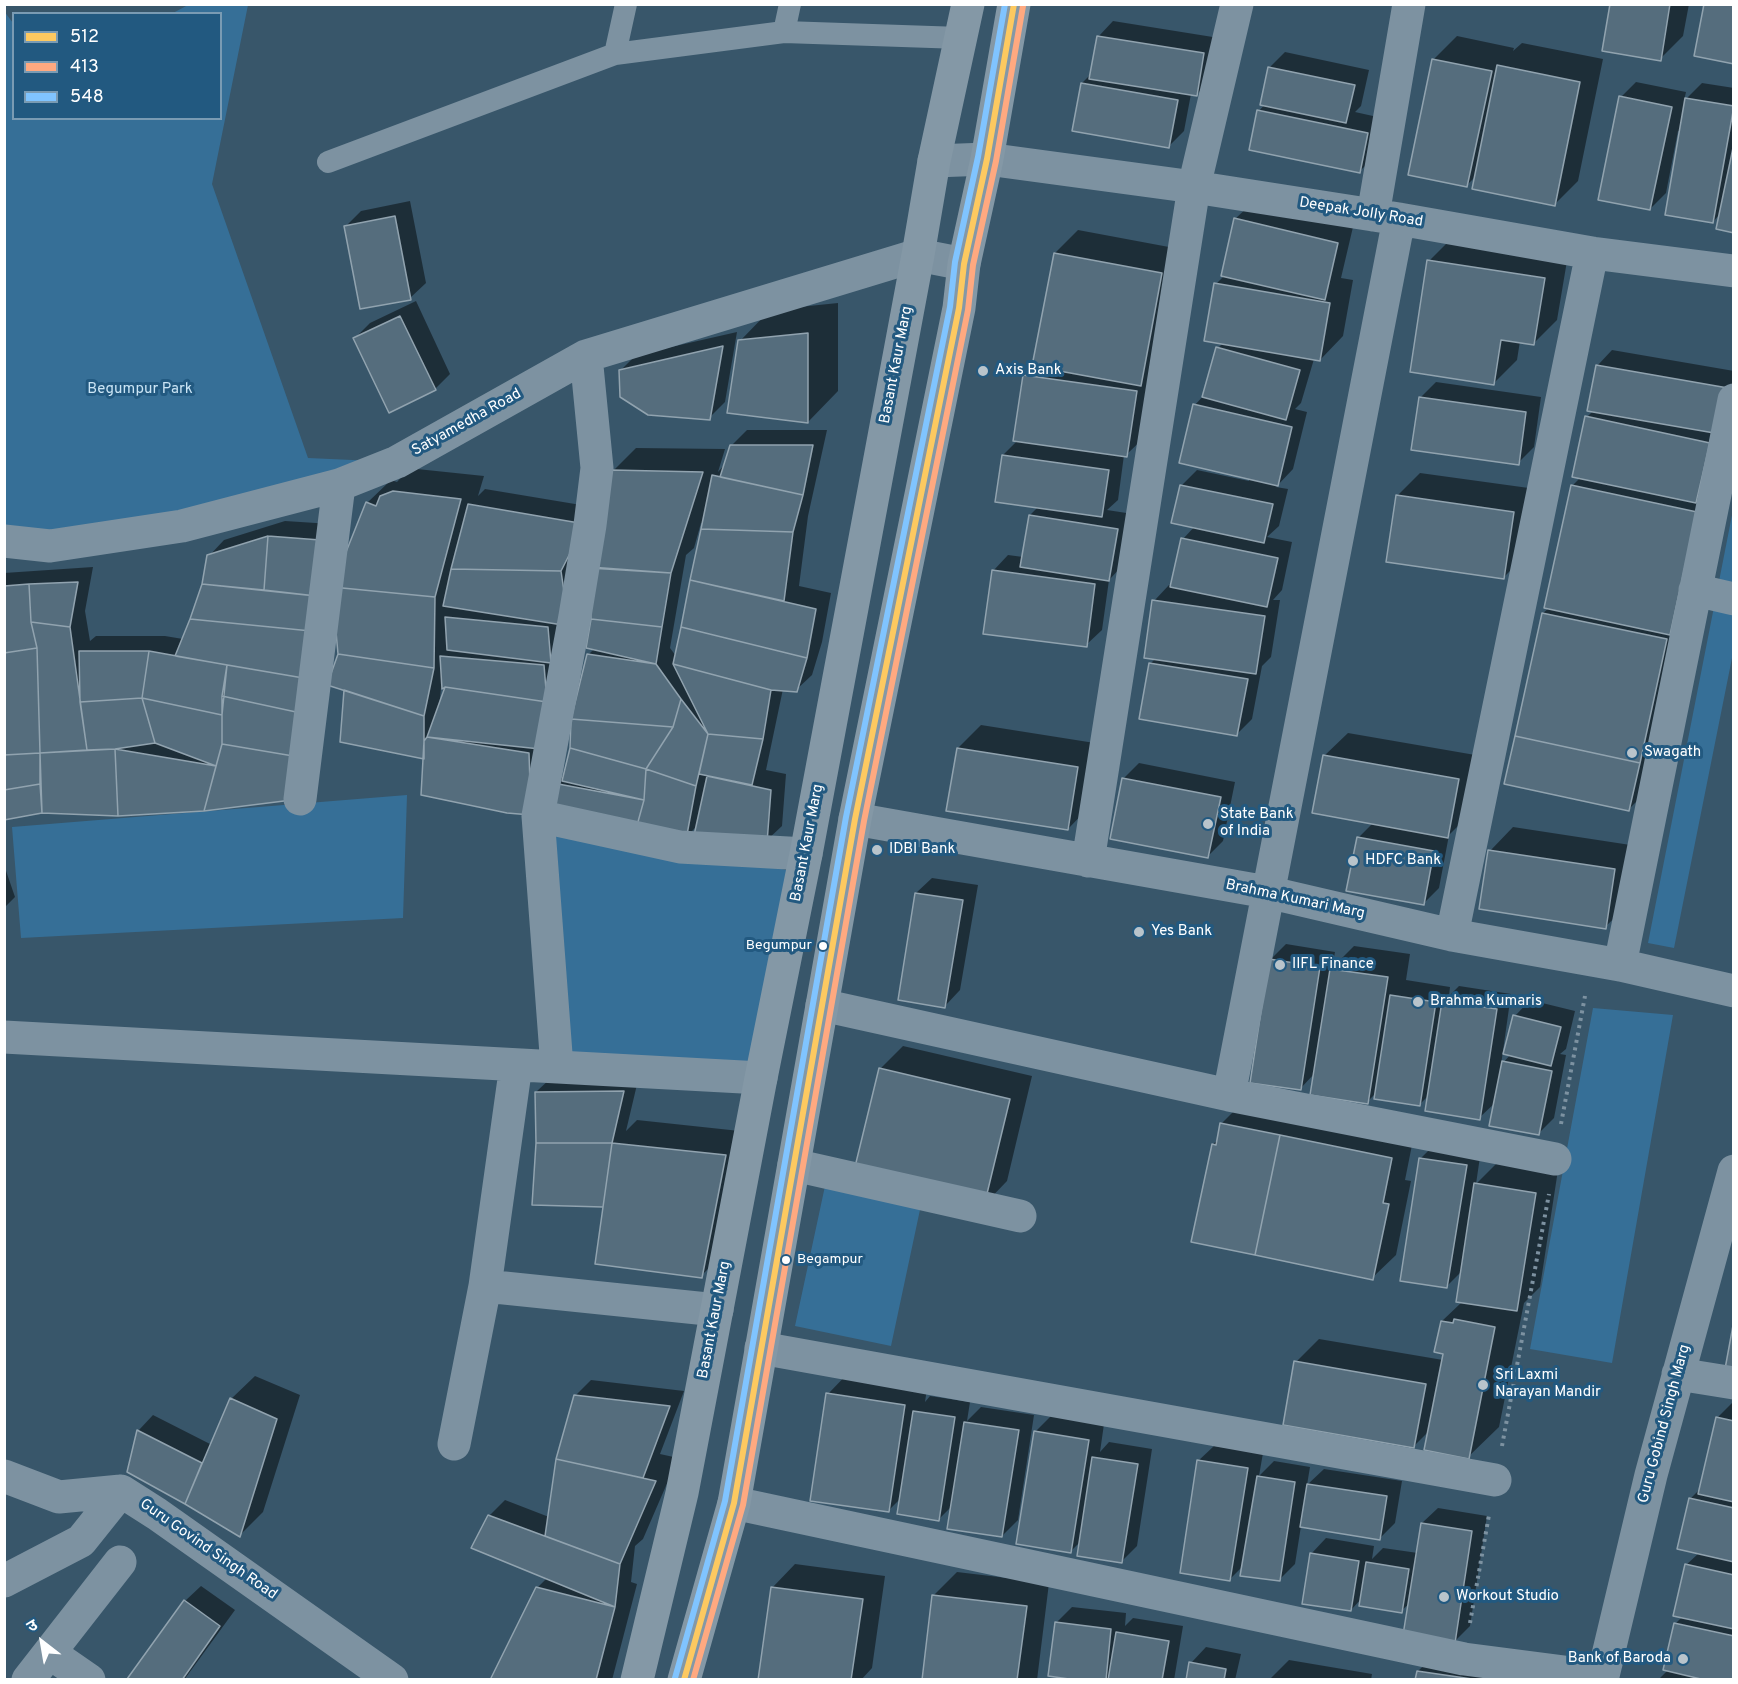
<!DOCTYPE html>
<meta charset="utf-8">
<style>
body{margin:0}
#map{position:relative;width:1738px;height:1684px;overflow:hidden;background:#38566a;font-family:Overpass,"Noto Sans Devanagari",sans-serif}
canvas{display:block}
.frame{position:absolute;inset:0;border:6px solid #fff;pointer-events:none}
.legend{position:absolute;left:12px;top:12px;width:210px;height:108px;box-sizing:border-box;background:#225980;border:2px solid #7a9bb3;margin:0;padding:8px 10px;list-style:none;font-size:18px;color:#fff}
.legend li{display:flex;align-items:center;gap:12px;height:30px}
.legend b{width:30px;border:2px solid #7a9bb3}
.north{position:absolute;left:12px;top:1612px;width:60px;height:60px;-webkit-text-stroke:4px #225980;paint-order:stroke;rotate:329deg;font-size:16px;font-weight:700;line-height:24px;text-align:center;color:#fff}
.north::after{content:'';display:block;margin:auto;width:21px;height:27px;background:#fff;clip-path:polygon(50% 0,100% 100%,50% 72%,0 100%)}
</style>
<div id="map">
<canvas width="1738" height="1684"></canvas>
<div class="frame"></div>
<ul class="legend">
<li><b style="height:8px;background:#fdc960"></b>512</li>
<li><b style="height:8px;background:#ffa980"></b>413</li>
<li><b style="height:8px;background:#80c4ff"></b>548</li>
</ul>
<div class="north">उ</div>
</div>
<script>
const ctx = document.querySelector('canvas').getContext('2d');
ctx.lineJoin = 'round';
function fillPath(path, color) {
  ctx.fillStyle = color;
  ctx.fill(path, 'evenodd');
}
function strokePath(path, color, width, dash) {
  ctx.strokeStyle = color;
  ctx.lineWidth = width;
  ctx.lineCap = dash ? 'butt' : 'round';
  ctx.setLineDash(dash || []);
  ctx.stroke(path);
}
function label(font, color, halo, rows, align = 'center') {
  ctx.font = font + ' Overpass,sans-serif';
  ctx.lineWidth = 6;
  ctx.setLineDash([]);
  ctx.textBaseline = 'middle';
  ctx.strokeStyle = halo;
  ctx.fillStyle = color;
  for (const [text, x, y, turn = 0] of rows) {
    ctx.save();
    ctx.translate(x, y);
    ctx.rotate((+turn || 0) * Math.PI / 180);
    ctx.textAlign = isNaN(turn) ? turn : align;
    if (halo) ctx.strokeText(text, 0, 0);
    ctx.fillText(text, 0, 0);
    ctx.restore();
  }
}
const green = new Path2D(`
 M188 5H248L212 184 308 458 397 462 339 485 5 541 4 11 13 23 14 118H220V14L173 13Z
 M1733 510V653L1674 948 1648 943Z
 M407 795 403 918 21 938 12 827Z
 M538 816 800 873 761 1078 557 1067Z
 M1593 1008 1673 1015 1612 1363 1530 1349Z
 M825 1186 921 1205 891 1346 795 1326Z`);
const shadow = new Path2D(`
 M1612 4H1689L1683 36 1660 59Z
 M1113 21 1219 38 1212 79 1196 95 1191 94 1184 131 1169 146 1082 83 1091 74 1098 37Z
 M1457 36 1514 48 1513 51 1522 43 1603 59 1578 181 1555 204 1476 176 1466 186 1434 59Z
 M1285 52 1369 70 1361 106 1355 112 1382 118 1375 156 1360 171 1259 111 1265 104 1269 68Z
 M1636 82 1686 92 1684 101 1702 83 1734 88V232L1720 214 1713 222 1681 132 1678 131 1666 193 1650 209 1621 97Z
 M410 201 426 283 410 298 346 226 361 211Z
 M1251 204 1353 227 1341 278 1353 280 1343 336 1320 360 1314 359 1301 403 1295 409 1307 412 1293 469 1276 487 1288 489 1279 526 1267 537 1292 542 1282 590 1273 600H1280L1271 657 1262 666 1252 719 1237 734 1150 664 1155 659 1154 601 1169 585 1172 586 1183 539 1195 526 1173 522 1182 485 1197 470 1249 481V478L1195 405 1204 395 1218 348 1223 343 1216 284 1224 276 1235 219Z
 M1078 230 1185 250 1150 432 1126 455H1124L1118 500 1107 510 1133 514 1124 564 1109 580 1102 630 1086 645 993 571 1008 555 1023 557 1030 515 1039 506 1003 455 1018 440 1024 376 1034 367 1055 253Z
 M1452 238 1568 255 1557 320 1534 343 1520 341 1517 360 1494 383 1429 261Z
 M416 301 450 374 435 389 355 338 370 323Z
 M838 303V391L808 422 740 341 770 310Z
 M737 332 725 402 709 418 620 371 636 355Z
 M1612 350 1734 371V419L1644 794 1628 810 1543 613 1549 608 1573 485 1581 477 1587 417 1593 411 1597 366Z
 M1436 382 1541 397 1534 447 1518 463 1420 398Z
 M747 430H827L808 516 799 586 831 593 822 642 812 675 796 690 783 689 766 770 786 774 782 826 766 841 697 826 685 838 555 784 566 773 588 655 595 648 591 569 613 471 636 448 725 449 718 472 726 463 731 446ZM701 523 704 524 676 656 670 648 686 555 694 548Z
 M417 469 484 476 478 496 485 489 599 508 546 798 426 758 346 689 328 684 299 798 203 810 118 814 42 811 4 819V573L93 567 85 611 90 641 96 636H165L183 639 203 584 209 556 224 540 285 521 347 525 343 562 367 503 391 480 397 482 405 473ZM335 621 340 654 328 683ZM448 684 439 708 441 688Z
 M1420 473 1536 489 1527 554 1504 577 1397 496Z
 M981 725 1101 744 1091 805 1068 829 958 748Z
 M1348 733 1481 756 1471 813 1449 835 1439 888 1424 903 1358 838 1373 823 1324 756Z
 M1139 763 1235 782 1223 841 1208 856 1123 779Z
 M1513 827 1637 846 1629 904 1605 927 1490 851Z
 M4 865 15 897 4 908Z
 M932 878 978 885 960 990 945 1006 916 893Z
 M1286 944 1335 952 1332 968 1354 946 1410 954 1406 980 1450 987 1449 996 1459 986 1511 994 1501 1065 1511 1054 1515 1016 1530 1000 1575 1011 1566 1049 1560 1054 1566 1055 1554 1118 1538 1134 1496 1102 1479 1118 1429 1095 1419 1105 1376 1093 1367 1102 1314 1074 1300 1089 1270 960Z
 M903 1046 1032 1076 1007 1181 984 1205 880 1069Z
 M639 1076 626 1131 637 1120 749 1132 724 1253 701 1276 605 1206 534 1204 538 1143 536 1092 552 1077Z
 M1245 1100 1414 1135 1405 1180 1411 1181 1396 1255 1372 1278 1213 1144 1219 1139 1222 1123Z
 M1436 1143 1481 1150 1476 1184 1499 1161 1558 1170 1540 1287 1524 1303 1499 1427 1468 1457 1429 1431 1414 1446 1296 1362 1319 1339 1443 1360 1442 1321 1462 1302 1463 1270 1447 1286 1402 1279 1421 1158Z
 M851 1370 928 1382 925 1402 930 1396 970 1402 967 1421 981 1407 1034 1415 1018 1520 1002 1536 952 1506 939 1519 901 1498 888 1511 828 1394Z
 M255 1376 300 1395 263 1512 240 1535 129 1471 138 1431 153 1415 212 1445 231 1399Z
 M591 1380 684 1391 660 1454 678 1458 643 1539 635 1546 631 1582 637 1584 612 1680H492L537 1588 547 1578 489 1516 505 1500 549 1517 557 1459 575 1396Z
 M1734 1401V1680H1658L1668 1670 1675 1624 1682 1617 1686 1565 1699 1553 1690 1499 1701 1488 1717 1418Z
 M1051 1416 1104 1424 1100 1452 1109 1442 1152 1449 1137 1546 1121 1562 1081 1541 1071 1551 1035 1432Z
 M1214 1446 1263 1453 1259 1476 1274 1461 1310 1467 1307 1485 1324 1469 1402 1481 1395 1523 1380 1538 1301 1526 1295 1564 1279 1580 1244 1565 1230 1579 1198 1461Z
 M1438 1508 1487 1516 1470 1626 1454 1642 1410 1603 1401 1611 1362 1598 1351 1610 1311 1554 1326 1538 1374 1546 1372 1559 1383 1548 1418 1553 1422 1523Z
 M795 1564 885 1576 872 1668 861 1680 759 1679 772 1588Z
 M957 1572 1049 1583 1037 1680H923L934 1595Z
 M201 1586 235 1610 184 1680 129 1679 185 1601Z
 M1072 1607 1126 1613 1125 1626 1133 1618 1183 1626 1174 1680H1109L1110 1677 1107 1680H1054L1058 1676 1056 1623Z
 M1206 1647 1241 1654 1235 1680H1187L1191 1663Z
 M1434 1656 1487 1664 1484 1680H1417L1418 1671Z
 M1289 1660 1372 1674 1371 1680H1269Z`);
const building = new Path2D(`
 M1610 4H1670L1661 61 1602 51Z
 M1704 4H1734V64L1694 56Z
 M1097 36 1204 53 1197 96 1089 79Z
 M1432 59 1492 71 1467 187 1408 175Z
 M1497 65 1580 82 1555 206 1472 189Z
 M1268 67 1355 85 1346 123 1260 105Z
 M1081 83 1178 100 1169 148 1072 131Z
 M1619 96 1672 107 1650 210 1598 200Z
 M1685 98 1734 106 1713 223 1665 215Z
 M1257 110 1368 133 1360 173 1249 150Z
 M1734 143V233L1716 229Z
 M395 216 411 300 360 309 344 226Z
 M1234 218 1338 243 1325 300 1221 276Z
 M1054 253 1162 273 1141 386 1032 366Z
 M1427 260 1545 278 1534 345 1501 340 1494 385 1410 372Z
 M1214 283 1330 303 1320 361 1204 341Z
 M400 316 436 390 389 413 353 338Z
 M808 333V423L727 413 738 340Z
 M723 346 710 420 648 415 620 397 619 370Z
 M1216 347 1300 370 1286 420 1202 397Z
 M1596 365 1728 388 1720 434 1587 411Z
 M1023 375 1137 391 1127 457 1013 441Z
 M1419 397 1526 412 1519 465 1411 450Z
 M1193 404 1292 427 1278 486 1179 463Z
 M1585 416 1710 443 1696 503 1572 477Z
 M730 445H813L803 495 720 477Z
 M1002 455 1109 470 1102 517 995 502Z
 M611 470 703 472 671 573 590 567Z
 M712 475 803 495 793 532 701 529Z
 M1180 485 1273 504 1264 543 1171 523Z
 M1571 485 1697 512 1670 635 1544 608Z
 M393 491 461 499 435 597 332 587 366 502 376 506 380 496Z
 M1396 495 1514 512 1504 579 1386 562Z
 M468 504 585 524 561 571 451 569Z
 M1029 515 1118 529 1109 581 1020 567Z
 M701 529 793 532 784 601 690 580Z
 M268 536 264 590 202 584 207 555Z
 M268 536 333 541 325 597 264 590Z
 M1181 538 1278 558 1267 607 1170 587Z
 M589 568 671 573 662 627 591 619Z
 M451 569 561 571 569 626 443 606Z
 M992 570 1095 584 1087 647 983 634Z
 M690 580 816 609 807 658 681 627Z
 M78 582 70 627 31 622 29 584Z
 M29 584 31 622 37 648 4 653V586Z
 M202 584 325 597 321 632 190 619Z
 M332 587 435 597 434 668 338 654Z
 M1152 600 1265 616 1256 674 1144 658Z
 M1542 613 1667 639 1640 763 1515 736Z
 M445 617 548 627 551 663 447 650Z
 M190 619 321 632 315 680 175 656Z
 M591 619 662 627 656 664 586 648Z
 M31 622 70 627 87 750 40 753 37 648Z
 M681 627 807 658 797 692 771 690 673 664Z
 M37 648 40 753 4 755V653Z
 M79 651H149L142 698 80 702Z
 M149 651 227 665 222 715 142 698Z
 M338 654 434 668 424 716 327 685Z
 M587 654 656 664 681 699 673 727 571 719Z
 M440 656 544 665 547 702 445 687 442 689Z
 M1149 663 1248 679 1237 736 1139 719Z
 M673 664 771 690 763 739 708 734Z
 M227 665 315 680 310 715 222 696Z
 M445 687 547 702 540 749 427 737Z
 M344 690 424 716V759L340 742Z
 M222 696 310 715 305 758 222 744Z
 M142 698 155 743 115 749 87 750 80 702Z
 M142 698 222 715V744L216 766 155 743Z
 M681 699 708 734 696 786 646 769 673 727Z
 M571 719 673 727 646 769 570 748Z
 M708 734 763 739 752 785 699 774Z
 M1515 736 1640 763 1629 811 1504 784Z
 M427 737 529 753 531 815 507 813 421 795 424 741Z
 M222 744 305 758 300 799 204 811Z
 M570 748 646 769 644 800 562 781Z
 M957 748 1078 767 1068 830 946 811Z
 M115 749 118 816 42 813 40 753Z
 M115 749 216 766 204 811 118 816Z
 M40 753V784L4 790V755Z
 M1323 755 1459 779 1448 838 1312 813Z
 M646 769 696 786 686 840 636 829 644 800Z
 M707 776 771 790 767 843 693 840Z
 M1122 778 1221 797 1208 858 1110 839Z
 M553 783 644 800 636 829 546 808Z
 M40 784 42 813 4 820V790Z
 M1357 837 1434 851 1424 905 1346 891Z
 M1488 850 1615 869 1606 929 1479 909Z
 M915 893 963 900 945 1008 898 1000Z
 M1269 959 1320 967 1301 1090 1250 1083Z
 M1330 969 1388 977 1368 1104 1310 1095Z
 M1390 995 1436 1002 1420 1106 1374 1099Z
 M1442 1001 1497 1009 1480 1120 1425 1111Z
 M1513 1015 1561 1027 1551 1066 1503 1054Z
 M1502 1061 1552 1071 1539 1135 1489 1126Z
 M879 1068 1010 1099 984 1206 853 1175Z
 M624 1091 612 1143H536L535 1092Z
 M1220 1123 1280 1135 1255 1255 1191 1242 1212 1144 1216 1145Z
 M1280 1135 1392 1158 1383 1203 1389 1204 1373 1280 1255 1255Z
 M536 1143H612L603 1207 532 1205Z
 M612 1143 726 1155 702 1278 595 1264Z
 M1419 1158 1467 1165 1447 1288 1400 1281Z
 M1474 1183 1536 1193 1517 1311 1456 1302Z
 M1454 1319 1495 1327 1469 1459 1424 1450 1443 1354 1434 1352 1441 1321 1453 1323Z
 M1734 1320V1371L1725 1369Z
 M1294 1361 1426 1384 1414 1448 1283 1425Z
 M826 1393 905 1405 889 1512 810 1501Z
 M574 1395 670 1406 643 1478 556 1459Z
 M230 1398 277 1419 240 1537 185 1504Z
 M913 1411 955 1417 939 1521 897 1514Z
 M1716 1417 1734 1421V1502L1698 1494Z
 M964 1422 1019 1430 1002 1537 947 1529Z
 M137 1430 202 1463 185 1504 127 1472Z
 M1034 1431 1089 1440 1071 1553 1016 1544Z
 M1092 1457 1138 1464 1122 1563 1077 1556Z
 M556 1459 656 1481 620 1564 545 1536Z
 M1197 1460 1248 1468 1230 1581 1180 1573Z
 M1257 1476 1295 1482 1280 1581 1240 1576Z
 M1307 1484 1387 1496 1380 1540 1300 1527Z
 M1689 1498 1734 1508V1562L1677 1549Z
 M488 1515 620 1564 615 1607 471 1548Z
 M1421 1523 1472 1531 1455 1643 1403 1635Z
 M1310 1553 1359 1561 1351 1611 1302 1604Z
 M1366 1562 1409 1569 1402 1613 1359 1606Z
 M1685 1564 1734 1575V1629L1673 1616Z
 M536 1587 615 1607 596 1680H490Z
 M771 1587 863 1599 851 1680H758Z
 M932 1595 1027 1606 1017 1680H922Z
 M184 1600 220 1626 182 1680 127 1679Z
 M1055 1622 1111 1629 1106 1680H1076L1048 1676Z
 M1674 1623 1734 1636V1680H1705L1663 1670Z
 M1116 1632 1169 1641 1162 1680H1108Z
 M1189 1662 1226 1669 1224 1680H1186Z
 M1417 1671 1472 1679V1680H1415Z`);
const path = new Path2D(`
 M1561 1124 1585 996
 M1502 1446 1549 1194
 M1470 1623 1489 1515`);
const lane = new Path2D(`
 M784 32 790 4
 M615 54 626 4
 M328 162 615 54 784 32 961 38`);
const street = new Path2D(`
 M934 161 987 159 1194 187 1399 219 1592 253 1734 271
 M1373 215 1409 4
 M4 541 50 546 182 526 339 485 397 462 586 356 918 255 964 264
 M1695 590 1734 599
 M300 799 339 485
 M538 816 680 847 806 854
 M855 819 1267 892 1452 935 1620 965 1734 991
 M1088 861 1194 187 1237 4
 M1452 935 1592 253
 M1620 965 1734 400
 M822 1005 1229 1095 1555 1159
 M4 1037 761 1078
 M557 1067 538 816 575 616 590 525 597 468 586 356
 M1229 1095 1399 219
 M794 1165 1020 1216
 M485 1286 717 1310
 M761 1348 1495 1480
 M1678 1374 1734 1383
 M454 1444 485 1286 516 1065
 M4 1476 59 1497 121 1491 157 1514 392 1680
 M734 1503 1464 1659 1603 1677
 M4 1581 81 1541 121 1491
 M50 1653 89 1680
 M28 1680 120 1562
 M1602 1680 1651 1475 1734 1171`);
const secondary = new Path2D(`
 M637 1680 682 1493 761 1078 806 854 918 255 934 161 968 4
 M684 1680 734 1503 855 819 959 308 964 264 987 159 1014 4`);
const bus1 = new Path2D(`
 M684 1680 734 1503 855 819 959 308 964 264 987 159 1014 4`);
const bus2 = new Path2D(`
 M693 1680 743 1505 864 821 968 310 973 265 996 161 1023 6`);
const bus3 = new Path2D(`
 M675 1678 725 1501 846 817 950 307 955 262 978 157 1005 4`);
const markers = [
 [983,371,6,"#b9c4cb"],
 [1632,753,6,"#b9c4cb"],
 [1208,824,6,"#b9c4cb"],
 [877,850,6,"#b9c4cb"],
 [1353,861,6,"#b9c4cb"],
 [1139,932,6,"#b9c4cb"],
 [823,946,5,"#fff"],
 [1280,965,6,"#b9c4cb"],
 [1418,1002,6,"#b9c4cb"],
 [786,1260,5,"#fff"],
 [1483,1385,6,"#b9c4cb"],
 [1444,1597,6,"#b9c4cb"],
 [1683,1659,6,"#b9c4cb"]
];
const busNames = [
 ["Begumpur",812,946],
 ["Begampur",797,1260,"left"]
];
const streetNames = [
 ["Deepak Jolly Road",1361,213,9],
 ["Basant Kaur Marg",897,365,-79],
 ["Satyamedha Road",467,423,-29],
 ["Basant Kaur Marg",808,843,-79],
 ["Brahma Kumari Marg",1295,900,12],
 ["Basant Kaur Marg",715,1320,-79],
 ["Guru Gobind Singh Marg",1665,1424,-75],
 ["Guru Govind Singh Road",208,1550,35]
];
const poiNames = [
 ["Axis Bank",995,371],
 ["Swagath",1644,753],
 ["State Bank",1220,815],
 ["of India",1220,832],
 ["IDBI Bank",889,850],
 ["HDFC Bank",1365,861],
 ["Yes Bank",1151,932],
 ["IIFL Finance",1292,965],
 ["Brahma Kumaris",1430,1002],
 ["Sri Laxmi",1495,1376],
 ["Narayan Mandir",1495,1393],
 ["Workout Studio",1456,1597],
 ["Bank of Baroda",1671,1659,"right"]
];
const parkNames = [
 ["Begumpur Park",140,390]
];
fillPath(green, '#366f97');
fillPath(shadow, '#0007');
fillPath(building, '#556d7d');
strokePath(building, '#91a3af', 1.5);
strokePath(path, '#7d92a1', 4, [3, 4.5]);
strokePath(lane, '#7d92a1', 22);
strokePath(street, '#7d92a1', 33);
strokePath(secondary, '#8498a6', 33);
strokePath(bus1, '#fdc960', 6);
strokePath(bus2, '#ffa980', 6);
strokePath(bus3, '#80c4ff', 6);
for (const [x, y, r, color] of markers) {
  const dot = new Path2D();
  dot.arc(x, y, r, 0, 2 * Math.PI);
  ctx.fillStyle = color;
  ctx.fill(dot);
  strokePath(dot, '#225980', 2);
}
label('14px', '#fff', '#225980', busNames, 'right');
label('15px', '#fff', '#225980', streetNames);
label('15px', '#fff', '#225980', poiNames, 'left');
label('15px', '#cbe5f5', '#225980', parkNames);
</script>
